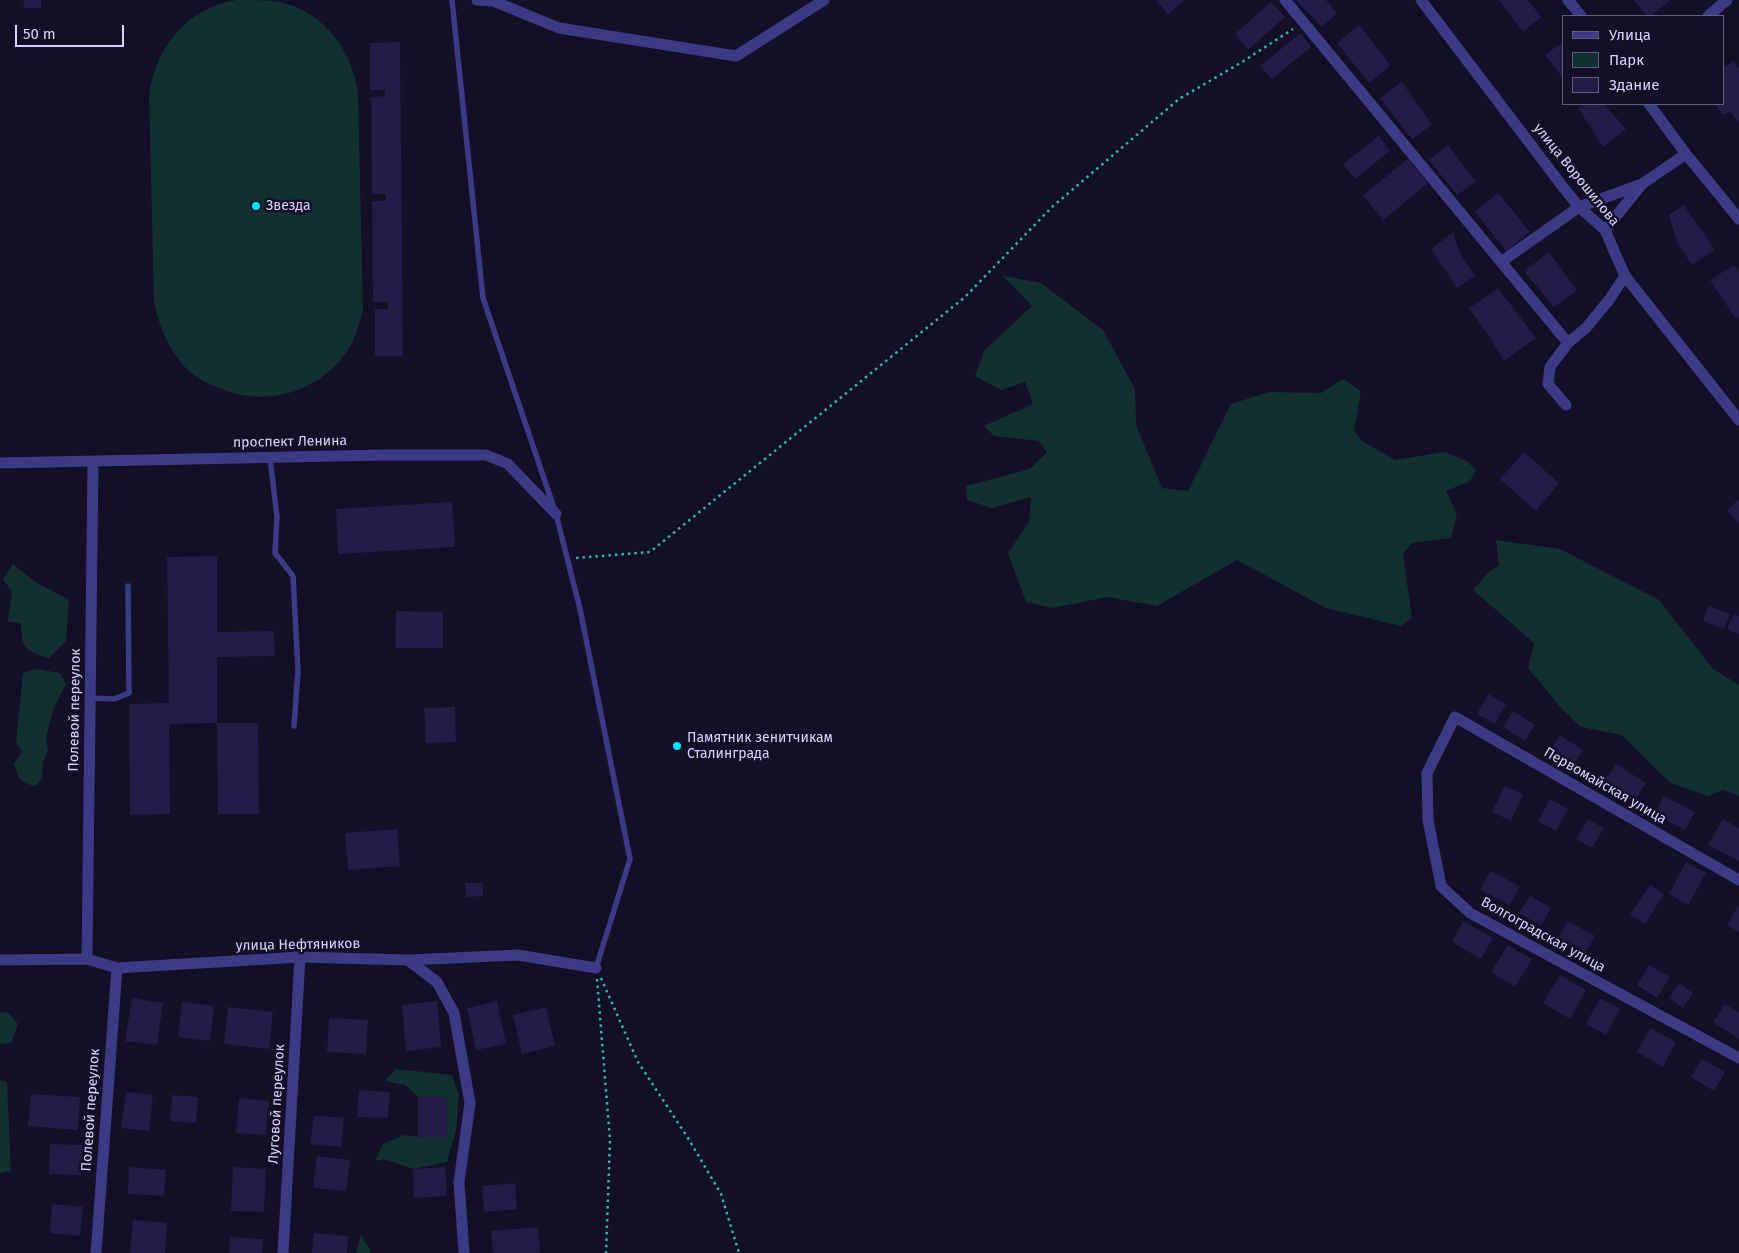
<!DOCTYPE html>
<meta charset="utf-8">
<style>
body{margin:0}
#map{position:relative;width:1739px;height:1253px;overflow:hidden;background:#130f26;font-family:"Fira Sans",sans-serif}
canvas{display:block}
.legend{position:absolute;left:1562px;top:15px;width:162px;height:90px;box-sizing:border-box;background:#130f26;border:1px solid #625e7d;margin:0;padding:6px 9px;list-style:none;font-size:15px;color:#d9d4ff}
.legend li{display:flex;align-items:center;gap:10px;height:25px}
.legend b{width:25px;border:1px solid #625e7d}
.scale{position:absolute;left:15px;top:25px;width:109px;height:22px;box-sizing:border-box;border:2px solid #d9d4ff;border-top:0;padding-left:6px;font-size:15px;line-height:18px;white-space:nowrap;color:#d9d4ff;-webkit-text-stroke:4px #130f26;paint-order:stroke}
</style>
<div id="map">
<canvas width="1739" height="1253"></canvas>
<ul class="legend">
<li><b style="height:6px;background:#3d3a85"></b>Улица</li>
<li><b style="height:14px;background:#12302f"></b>Парк</li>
<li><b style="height:14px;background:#241b47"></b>Здание</li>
</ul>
<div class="scale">50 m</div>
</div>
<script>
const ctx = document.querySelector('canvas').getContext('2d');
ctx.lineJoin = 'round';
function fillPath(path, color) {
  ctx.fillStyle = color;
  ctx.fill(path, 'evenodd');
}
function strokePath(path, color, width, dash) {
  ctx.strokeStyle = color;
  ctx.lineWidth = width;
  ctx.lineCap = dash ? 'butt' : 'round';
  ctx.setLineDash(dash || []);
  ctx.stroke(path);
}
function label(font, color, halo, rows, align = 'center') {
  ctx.font = font + ' "Fira Sans",sans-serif';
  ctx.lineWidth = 5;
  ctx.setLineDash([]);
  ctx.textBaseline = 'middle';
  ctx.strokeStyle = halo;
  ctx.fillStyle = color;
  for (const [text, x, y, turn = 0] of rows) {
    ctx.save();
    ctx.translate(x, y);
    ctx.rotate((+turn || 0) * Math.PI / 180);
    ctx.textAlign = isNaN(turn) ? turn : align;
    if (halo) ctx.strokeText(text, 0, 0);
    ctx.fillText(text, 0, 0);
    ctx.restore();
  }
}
const green = new Path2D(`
 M237 0C251 0 266 0 280 2 324 12 353 51 358 94L363 310C360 321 357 333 352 343 327 389 271 408 224 390 210 385 195 378 185 367 168 348 159 326 154 302L149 96C155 48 187 7 237 0Z
 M1003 276 1041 283 1103 330 1135 389 1136 425 1162 488 1188 491 1231 404 1269 392 1321 393 1343 379 1361 391 1354 431 1362 441 1395 460 1445 452 1467 461 1476 470 1470 481 1446 491 1457 514 1451 538 1412 543 1403 554 1412 618 1401 626 1326 608 1237 560 1157 606 1107 597 1053 608 1026 602 1008 553 1029 522 1031 497 992 508 967 500 966 486 1030 469 1047 452 1039 441 994 436 984 426 1033 404 1025 382 1001 390 975 376 984 351 1032 306Z
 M1496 540 1560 549 1659 600 1713 669 1739 685V796L1723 790 1707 796 1669 782 1622 735 1581 727 1562 709 1528 668 1534 643 1473 590 1490 571 1499 566Z
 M13 564 34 581 69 600 66 641 49 658C25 651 22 649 21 624L8 621 12 592 3 579Z
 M36 669 60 673 66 684 53 710 49 725 46 739 48 751 43 762 42 778 36 786C20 783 19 779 14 764L22 752 16 742 23 673Z
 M8 1012 18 1024 11 1043 0 1044V1013Z
 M396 1069 452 1075 459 1095 456 1130 447 1162 413 1169 384 1159 375 1161 383 1144 404 1135 418 1137 446 1097H418L405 1085 385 1081Z
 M0 1080 7 1082 11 1171 0 1173Z
 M361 1235 372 1253H356Z`);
const building = new Path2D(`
 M23 0H41V8H24Z
 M1156 0H1184L1168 15Z
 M1296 0H1326L1337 13 1322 27Z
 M1499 0H1528L1541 17 1523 32Z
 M1634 0H1671L1651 16H1647Z
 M1271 2 1285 17 1248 50 1235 34Z
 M1359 25 1391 66 1369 83 1337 43Z
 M1301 33 1311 47 1272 79 1260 66Z
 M400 42 403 356H375V309H388V302H373L372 201H386V194H372L371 97 385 96V90H370V43Z
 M1560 44 1563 47V78L1545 55Z
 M1734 61 1739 69V123L1730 112 1723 115 1715 104H1723V68Z
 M1402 82 1432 125 1412 139 1380 98Z
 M1583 104H1604L1626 129 1603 147 1578 108Z
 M1379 136 1390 151 1355 179 1343 164Z
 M1448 145 1476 182 1457 195 1429 160Z
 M1408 159 1428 183 1383 220 1363 195Z
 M1498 193 1530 232 1506 251 1475 211Z
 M1684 205 1715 250 1692 265 1676 240 1669 215Z
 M1453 232 1460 253 1475 276 1457 288 1431 249Z
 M1549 252 1577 290 1554 307 1524 271Z
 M1734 265 1739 273V317L1736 319 1710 280Z
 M1498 288 1536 338 1504 361 1489 336 1469 308Z
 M1524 452 1559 483 1536 511 1500 479Z
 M1739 499V524L1727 510Z
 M452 502 455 547 338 554 336 509Z
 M217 556V632L274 631 275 656 217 657V723L169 724 170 814 130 815 129 704 169 703 167 557Z
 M1708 606 1730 614 1724 629 1703 621Z
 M396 611 443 612V648H395Z
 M1734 614 1739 616V634L1727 629Z
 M1488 694 1506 704 1495 724 1477 714Z
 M455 707 456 742 426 743 424 708Z
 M1513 711 1535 725 1525 741 1503 727Z
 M217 723H258L259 814H218Z
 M1560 735 1583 750 1571 768 1548 753Z
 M1616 764 1646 783 1633 803 1603 784Z
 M1505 786 1523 794 1511 821 1492 812Z
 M1664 796 1695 812 1685 830 1655 814Z
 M1550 799 1568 809 1556 831 1538 821Z
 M1588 819 1604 828 1592 848 1576 839Z
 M1723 819 1739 828V861L1708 845Z
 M397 829 400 866 348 870 345 833Z
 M1686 862 1706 873 1688 905 1669 894Z
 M1490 871 1520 886 1510 905 1480 890Z
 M465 883H483V896L466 897Z
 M1650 885 1664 894 1645 924 1630 915Z
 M1530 896 1551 908 1541 926 1519 913Z
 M1739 904V932L1727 925Z
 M1463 921 1493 938 1481 959 1452 942Z
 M1568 921 1595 936 1585 953 1558 938Z
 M1508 945 1532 959 1515 987 1491 972Z
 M1649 965 1670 977 1657 998 1637 985Z
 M1560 975 1586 990 1570 1019 1543 1003Z
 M1679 983 1693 993 1683 1008 1669 998Z
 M132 998 163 1003 157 1045 125 1041Z
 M1600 998 1620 1009 1606 1035 1586 1024Z
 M437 1001 441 1047 406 1051 402 1005Z
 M497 1001 506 1044 476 1050 467 1008Z
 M182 1002 214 1006 210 1041 178 1037Z
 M1725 1004 1739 1012V1039L1713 1022Z
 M228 1007 273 1012 269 1049 224 1044Z
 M546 1007 555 1046 522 1054 513 1015Z
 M329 1018 368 1020 366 1054 327 1052Z
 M1650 1028 1676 1042 1663 1067 1637 1052Z
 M1702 1059 1725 1072 1714 1091 1691 1077Z
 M359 1090 390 1092 388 1118 357 1117Z
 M126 1092 153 1095 149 1131 121 1128Z
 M31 1094 80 1097 78 1130 28 1126Z
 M172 1095 198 1097 196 1123 170 1121Z
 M418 1097H447V1137H418Z
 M239 1098 269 1101 266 1135 236 1133Z
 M314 1115 344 1118 341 1147 310 1144Z
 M50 1144 82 1145 81 1175 49 1174Z
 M317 1156 350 1160 346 1191 313 1188Z
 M129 1167 166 1170 164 1196 128 1194Z
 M233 1167 266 1169 264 1212 231 1211Z
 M445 1167 447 1196 414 1198 413 1169Z
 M515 1183 517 1209 484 1212 482 1186Z
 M52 1204 83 1207 80 1236 50 1233Z
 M133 1220 167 1223 165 1253H130Z
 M538 1227 540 1253H493L491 1231Z
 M314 1233 348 1236 347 1253H312Z
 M230 1237 263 1239 262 1253H229Z`);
const path = new Path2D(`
 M576 558 650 552 965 297 1052 207 1179 99 1242 62 1293 29
 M601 978 638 1062 688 1138 721 1194 739 1253
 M597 979 610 1140 606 1253`);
const lane = new Path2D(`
 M452 0 483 298 556 514 580 609 630 859 596 968
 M270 458 277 517 275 553 293 576 298 670 294 726
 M90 698 114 699 129 693 128 586`);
const street = new Path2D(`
 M477 0 493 1 559 28 736 56 824 0
 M1285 0 1568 343
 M1421 0 1563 187 1579 207 1605 230 1625 276 1739 420
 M1568 0 1581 16
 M1708 16 1727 0
 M1649 104 1686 154 1739 219
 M1605 230 1642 184 1686 154
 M1501 262 1579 207 1642 184
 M1566 405 1548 384 1550 367 1568 343 1586 328 1609 300 1625 276
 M0 463 384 455H486L508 464 556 514
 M1739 880 1455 717 1427 773 1428 820 1441 886 1470 913 1739 1058
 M87 959 93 462
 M0 960 87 959 117 968 300 957 408 960 518 955 596 968
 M408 960 437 982 454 1013 470 1103 459 1182 464 1253
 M96 1253 117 968
 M283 1253 300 957`);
const markers = [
 [256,206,5,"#00e5ff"],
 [677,746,5,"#00e5ff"]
];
const streetNames = [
 ["улица Ворошилова",1576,175,51],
 ["проспект Ленина",290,442,-1],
 ["Полевой переулок",75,710,-89],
 ["Первомайская улица",1605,786,30],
 ["Волгоградская улица",1543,935,29],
 ["улица Нефтяников",298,945,-1],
 ["Луговой переулок",277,1104,-87],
 ["Полевой переулок",91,1110,-86]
];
const poiNames = [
 ["Звезда",266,206],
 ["Памятник зенитчикам",687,738],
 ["Сталинграда",687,754]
];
fillPath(green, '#12302f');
fillPath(building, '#241b47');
strokePath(path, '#2fb8b0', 2.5, [2.5, 4]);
strokePath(lane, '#3d3a85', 5.5);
strokePath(street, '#3d3a85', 11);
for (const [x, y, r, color] of markers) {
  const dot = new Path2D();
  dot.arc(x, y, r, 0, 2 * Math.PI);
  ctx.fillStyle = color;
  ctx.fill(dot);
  strokePath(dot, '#130f26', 2);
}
label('14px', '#d9d4ff', '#130f26', streetNames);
label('14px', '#d9d4ff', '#130f26', poiNames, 'left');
</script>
